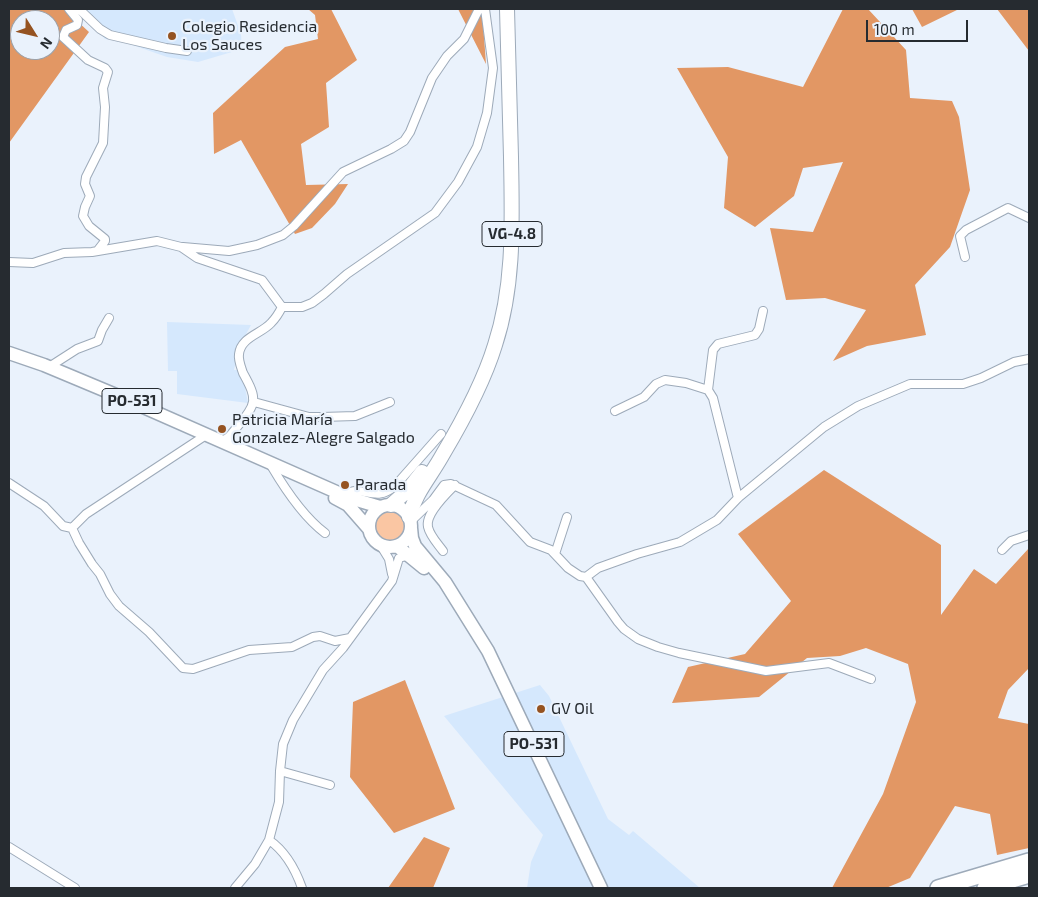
<!DOCTYPE html>
<meta charset="utf-8">
<style>
body{margin:0}
#map{position:relative;width:1038px;height:897px;overflow:hidden;background:#eaf2fc;font-family:"Exo 2",sans-serif}
canvas{display:block}
.frame{position:absolute;inset:0;border:10px solid #262b30;pointer-events:none}
.north{position:absolute;left:10px;top:10px;width:50px;height:50px;box-sizing:border-box;background:#eaf2fc;border:1px solid #9ca2aa;border-radius:50%;rotate:126deg;font-size:14px;font-weight:700;line-height:20px;text-align:center;color:#262b30}
.north::after{content:'';display:block;margin:auto;width:18px;height:22px;background:#955321;clip-path:polygon(50% 0,100% 100%,50% 72%,0 100%)}
.scale{position:absolute;left:866px;top:20px;width:102px;height:22px;box-sizing:border-box;border:2px solid #262b30;border-top:0;padding-left:6px;font-size:15px;line-height:18px;white-space:nowrap;color:#262b30;-webkit-text-stroke:4px #eaf2fc;paint-order:stroke}
</style>
<div id="map">
<canvas width="1038" height="897"></canvas>
<div class="frame"></div>
<div class="north">N</div>
<div class="scale">100 m</div>
</div>
<script>
const ctx = document.querySelector('canvas').getContext('2d');
ctx.lineJoin = 'round';
function fillPath(path, color) {
  ctx.fillStyle = color;
  ctx.fill(path, 'evenodd');
}
function strokePath(path, color, width, dash) {
  ctx.strokeStyle = color;
  ctx.lineWidth = width;
  ctx.lineCap = dash ? 'butt' : 'round';
  ctx.setLineDash(dash || []);
  ctx.stroke(path);
}
function label(font, color, halo, rows, align = 'center') {
  ctx.font = font + ' "Exo 2",sans-serif';
  ctx.lineWidth = 4.5;
  ctx.setLineDash([]);
  ctx.textBaseline = 'middle';
  ctx.strokeStyle = halo;
  ctx.fillStyle = color;
  for (const [text, x, y, turn = 0] of rows) {
    ctx.save();
    ctx.translate(x, y);
    ctx.rotate((+turn || 0) * Math.PI / 180);
    ctx.textAlign = isNaN(turn) ? turn : align;
    if (halo) ctx.strokeText(text, 0, 0);
    ctx.fillText(text, 0, 0);
    ctx.restore();
  }
}
const built = new Path2D(`
 M75 9H232L241 34 242 49 198 62 167 57 121 41 105 39 82 13Z
 M167 322 251 325 239 347 234 370H238L244 382 248 403 177 394V371H168Z
 M540 685 549 696 608 819 629 835 633 831 700 888H527L531 862 543 835 444 716Z`);
const green = new Path2D(`
 M375 526a15 15 0 1 1 30 0a15 15 0 1 1-30 0Z`);
const forest = new Path2D(`
 M9 9H64L89 32 9 143ZM20 20H50V50H20Z
 M308 9H331L357 60 326 83 329 127 301 144 306 185 348 184 335 204 312 228 295 234 241 140 214 154 213 113 285 47 318 39 315 15Z
 M458 9H482L486 64Z
 M843 9H868L906 50 910 98 952 101 959 117 970 190 950 247 915 285 926 335 867 346 833 361 866 310 825 298 786 300 770 228 813 232 843 162 803 168 794 196 755 227 724 208 728 157 677 68 728 67 803 87Z
 M912 9H959L922 27Z
 M997 9H1029V51Z
 M824 470 941 545V615L974 569 996 584 1029 548V668L1008 690 998 718 1029 724V848L997 855 990 814 955 806 910 878 886 888H832L883 794 916 702 908 664 866 648 840 656 807 658 759 697 672 703 688 667 745 654 791 601 738 534Z
 M405 680 455 809 394 833 350 777 353 702Z
 M424 837 450 848 433 888H388Z`);
const minor = new Path2D(`
 M69 9 78 20 77 25 66 30 63 37 88 60 105 68 108 72 103 88 105 107 103 143 86 177 85 184 90 196 85 207 83 216 89 226 105 239V241L98 250
 M79 9 100 29 110 35 166 48 187 51
 M183 247 229 251 257 245 283 235 294 226 343 172 391 149 404 141 410 132 432 78 447 56 464 39 479 9
 M965 257 960 236 966 230 1008 208 1029 218
 M9 262 33 263 64 253 92 252 157 241 181 247 197 258 262 280 282 307H302L312 303 324 294 347 274 435 213 458 182 477 147 487 113 493 68 485 9
 M49 367 77 349 98 341 102 330 109 318
 M708 390 713 350 718 344 755 335 759 329 763 311
 M254 402 309 417H322L355 416 390 402
 M615 411 644 397 656 384 665 380 686 383 708 390 713 398 738 498
 M220 441C228 440 232 433 237 427 257 403 258 400 243 373 241 367 238 360 239 354 241 337 261 334 271 323 276 318 279 313 282 307
 M272 467C285 489 305 518 325 533
 M9 483 44 506 63 526 72 528 79 543 92 564 100 574 110 594 119 606 149 632 183 668 193 669 249 650 292 647 313 637 320 636 335 641 350 638
 M343 494C348 493 354 490 359 491 376 494 381 497 395 486L441 434
 M410 522 433 500 444 485 451 484 496 505 530 542 551 550 568 568 580 576 586 577 598 568 637 554 680 542 717 520 738 498 824 427 858 406 910 384H963L981 378 1014 362 1029 359
 M72 528 86 514 203 437
 M381 546 389 559 392 574
 M1002 550 1011 541 1029 535
 M443 551C438 544 430 536 428 527 425 514 446 494 455 485
 M555 554 567 517
 M586 577 618 622 624 629 638 639 658 647 679 653 766 671 829 663 871 679
 M280 771 330 785
 M269 840C285 851 296 871 302 888
 M9 847 75 888
 M235 888 255 864 269 840 279 802 280 771 283 744 293 720 323 670 343 648 392 581 399 558 410 555`);
const primary = new Path2D(`
 M9 353 44 365 123 398 350 498 380 507
 M335 498 348 505 369 529
 M369 526a21 21 0 1 1 42 0a21 21 0 1 1-42 0Z
 M411 528 412 538 415 546 445 582 488 651 601 888
 M397 546 424 568`);
const trunk = new Path2D(`
 M391 505 407 491 422 472
 M409 517C415 493 431 476 443 454 462 422 484 381 495 345 515 284 512 220 511 157 510 107 508 58 507 9`);
const motorway = new Path2D(`
 M938 888 1029 861
 M985 888 1029 875`);
const markers = [
 [172,36,5,"#955321"],
 [222,429,5,"#955321"],
 [345,485,5,"#955321"],
 [541,709,5,"#955321"]
];
const shields = [
 [512,234,60],
 [132,401,60],
 [534,744,60]
];
const shieldNames = [
 ["VG-4.8",512,234],
 ["PO-531",132,401],
 ["PO-531",534,744]
];
const poiNames = [
 ["Colegio Residencia",182,27],
 ["Los Sauces",182,45],
 ["Patricia María",232,420],
 ["Gonzalez-Alegre Salgado",232,438],
 ["Parada",355,485],
 ["GV Oil",551,709]
];
fillPath(built, '#d5e8fd');
fillPath(green, '#fac6a3');
fillPath(forest, '#e29764');
strokePath(minor, '#9daab9', 10);
strokePath(primary, '#9daab9', 15);
strokePath(trunk, '#9daab9', 16);
strokePath(motorway, '#9daab9', 18);
strokePath(minor, '#fff', 8);
strokePath(primary, '#fff', 12);
strokePath(trunk, '#fff', 14);
strokePath(motorway, '#fff', 15);
for (const [x, y, r, color] of markers) {
  const dot = new Path2D();
  dot.arc(x, y, r, 0, 2 * Math.PI);
  ctx.fillStyle = color;
  ctx.fill(dot);
  strokePath(dot, '#eaf2fc', 2);
}
for (const [x, y, w] of shields) {
  const box = new Path2D();
  box.roundRect(x - w / 2, y - 12.5, w, 25, 4);
  ctx.fillStyle = '#eaf2fc';
  ctx.fill(box);
  strokePath(box, '#262b30', 1);
}
label('bold 15px', '#262b30', null, shieldNames);
label('16px', '#262b30', '#eaf2fc', poiNames, 'left');
</script>
